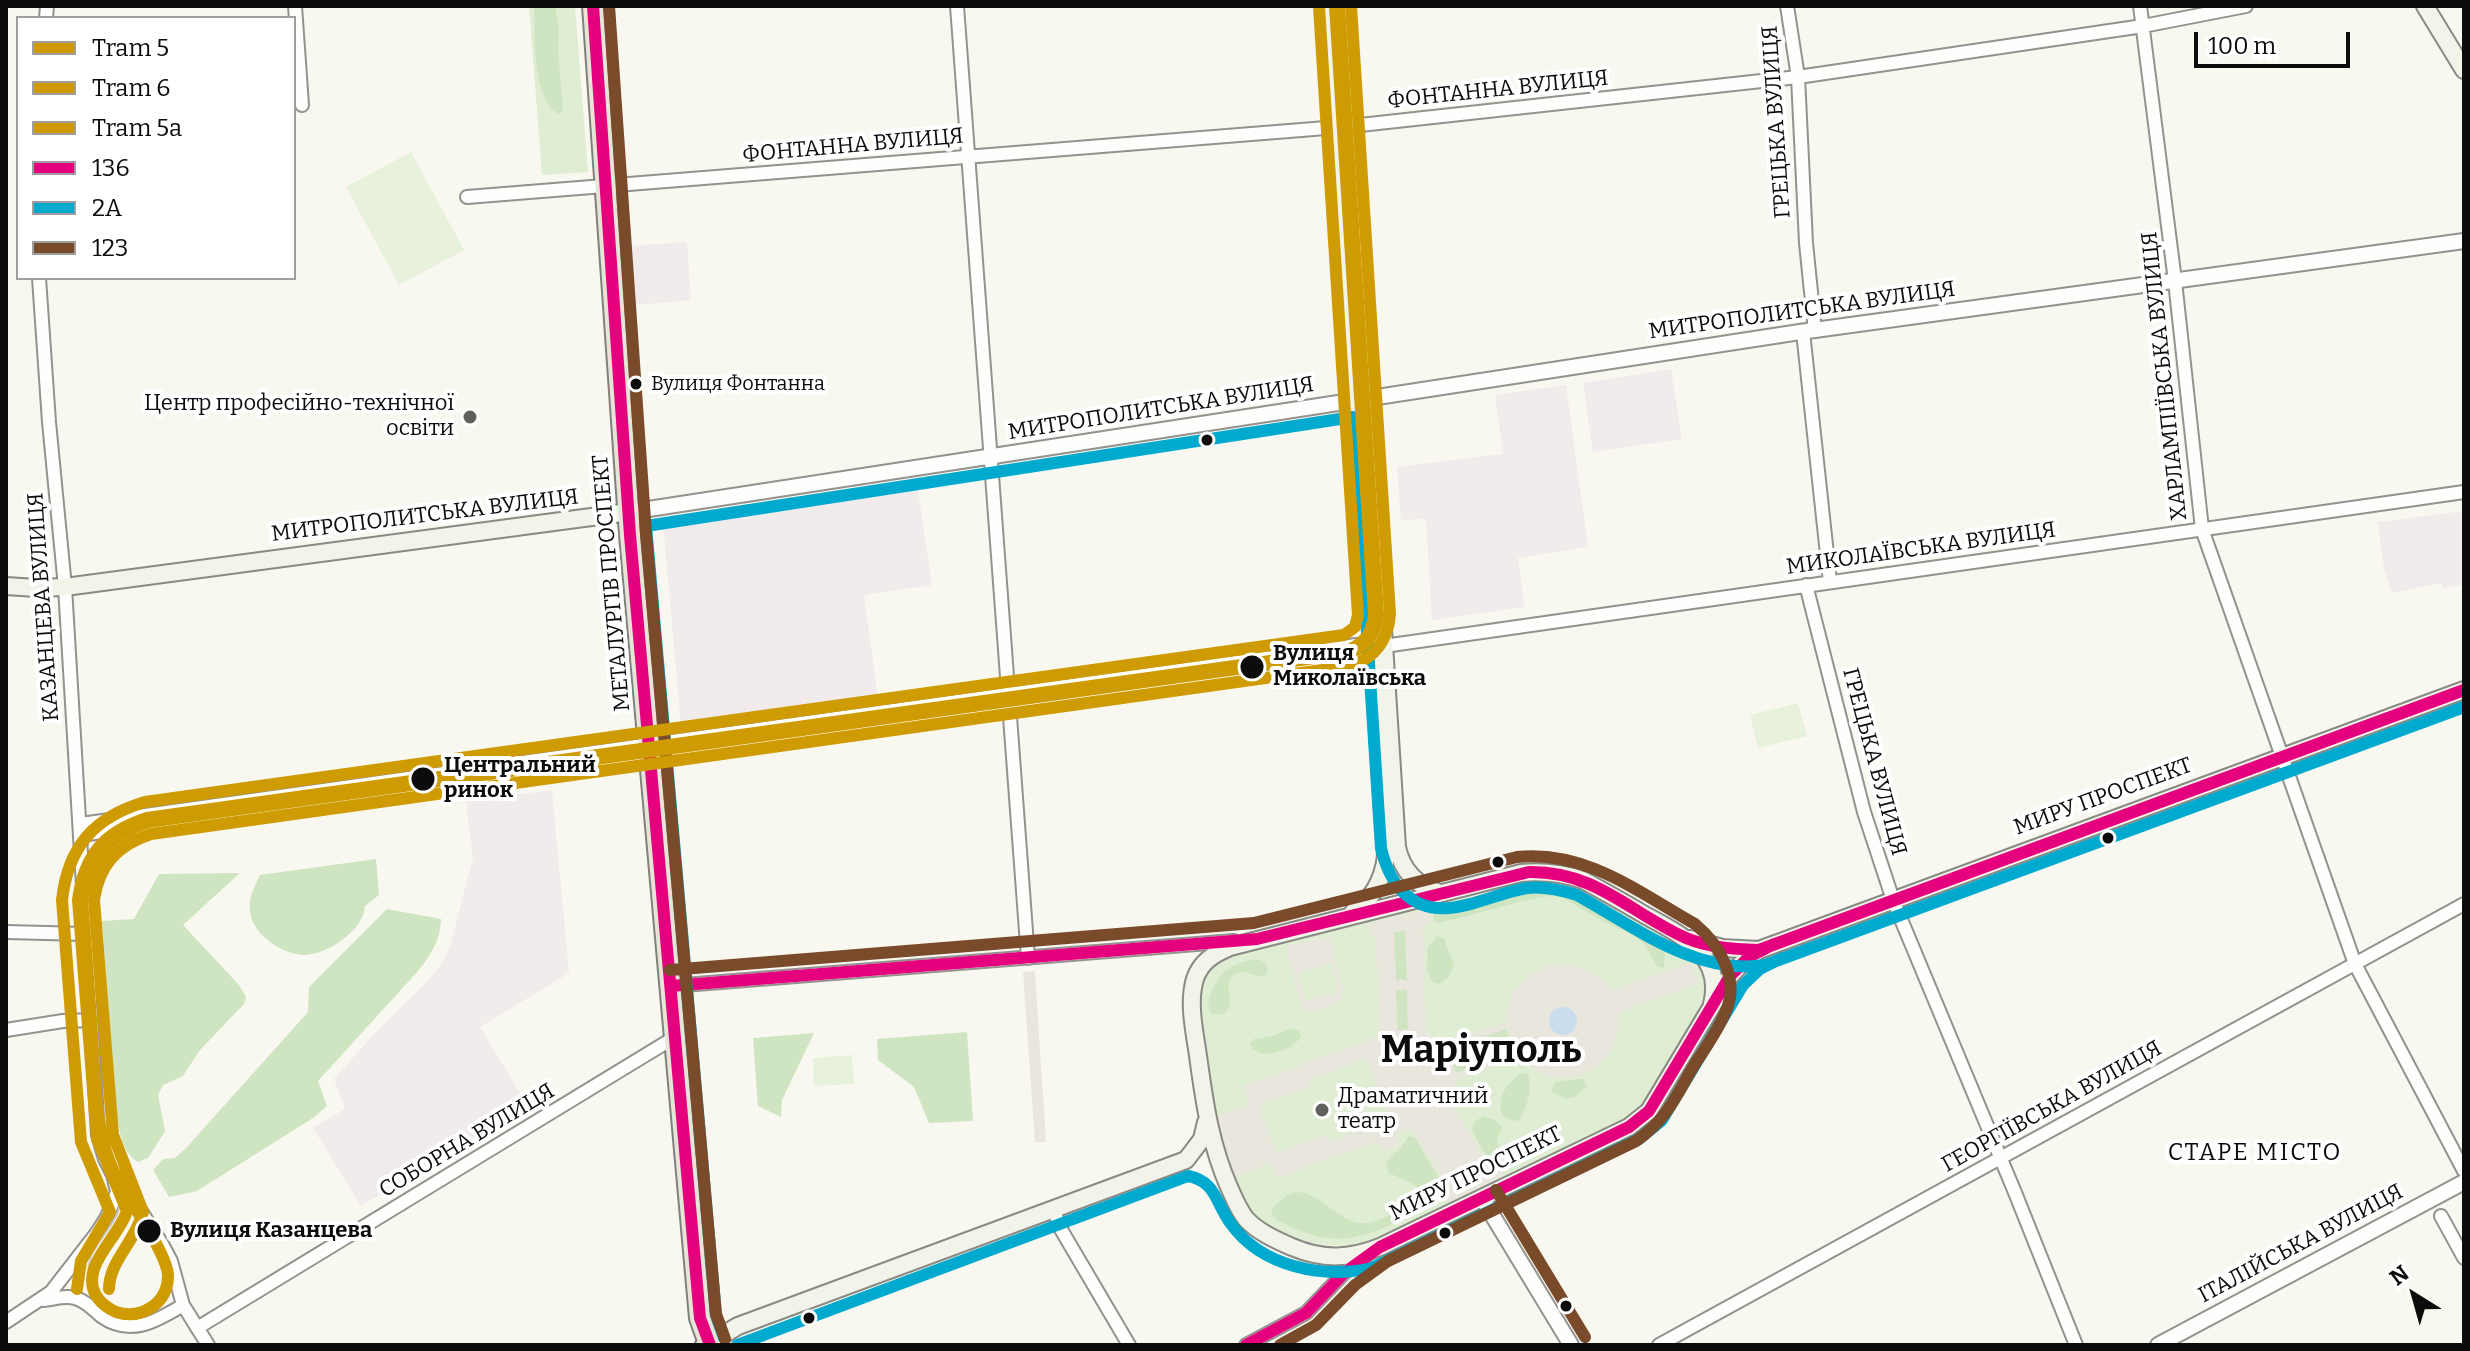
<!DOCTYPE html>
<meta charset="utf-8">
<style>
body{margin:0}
#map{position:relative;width:2470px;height:1351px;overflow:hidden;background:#f9f8f0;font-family:Bitter,serif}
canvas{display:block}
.frame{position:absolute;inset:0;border:8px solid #0c0c0c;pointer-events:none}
.legend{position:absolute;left:16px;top:16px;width:280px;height:264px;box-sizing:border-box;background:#fff;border:2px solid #9e9e9e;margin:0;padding:10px 14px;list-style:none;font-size:24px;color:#0c0c0c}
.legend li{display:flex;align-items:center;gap:16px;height:40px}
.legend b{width:40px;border:2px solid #9e9e9e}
.north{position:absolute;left:2374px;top:1255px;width:80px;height:80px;-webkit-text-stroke:6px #fff;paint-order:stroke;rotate:323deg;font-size:22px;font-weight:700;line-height:32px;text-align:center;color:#0c0c0c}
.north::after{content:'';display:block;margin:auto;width:28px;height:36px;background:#0c0c0c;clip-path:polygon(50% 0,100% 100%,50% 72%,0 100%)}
.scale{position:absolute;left:2194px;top:32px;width:156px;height:36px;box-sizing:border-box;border:4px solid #0c0c0c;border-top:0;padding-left:10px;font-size:24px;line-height:28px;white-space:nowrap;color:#0c0c0c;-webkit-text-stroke:6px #fff;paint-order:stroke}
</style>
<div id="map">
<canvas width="2470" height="1351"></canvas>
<div class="frame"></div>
<ul class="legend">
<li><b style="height:10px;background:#ce9b02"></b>Tram 5</li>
<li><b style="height:10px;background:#ce9b02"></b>Tram 6</li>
<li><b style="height:10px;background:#ce9b02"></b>Tram 5а</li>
<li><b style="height:10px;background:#e5007d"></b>136</li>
<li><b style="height:10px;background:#00a9ce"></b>2А</li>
<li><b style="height:10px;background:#7a4b2a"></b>123</li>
</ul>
<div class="north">N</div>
<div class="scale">100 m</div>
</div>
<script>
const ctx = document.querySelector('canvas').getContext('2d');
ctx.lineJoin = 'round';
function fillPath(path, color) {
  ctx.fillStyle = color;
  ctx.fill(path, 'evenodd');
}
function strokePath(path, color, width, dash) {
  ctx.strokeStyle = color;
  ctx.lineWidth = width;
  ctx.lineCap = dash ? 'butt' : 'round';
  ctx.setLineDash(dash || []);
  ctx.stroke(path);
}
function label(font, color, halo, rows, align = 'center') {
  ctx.font = font + ' Bitter,serif';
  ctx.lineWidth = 8;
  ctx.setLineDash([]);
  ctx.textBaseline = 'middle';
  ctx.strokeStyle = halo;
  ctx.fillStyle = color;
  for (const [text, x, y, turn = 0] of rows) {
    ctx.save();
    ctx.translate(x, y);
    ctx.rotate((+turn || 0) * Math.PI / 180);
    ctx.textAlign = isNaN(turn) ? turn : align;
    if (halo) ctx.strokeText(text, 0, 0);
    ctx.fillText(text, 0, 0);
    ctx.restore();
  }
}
const industrial = new Path2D(`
 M687 242 691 300 636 305 632 246Z
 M1671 369 1682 439 1593 452 1583 383Z
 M1566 385 1588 547 1518 558 1525 607 1432 620 1426 519 1401 520 1397 467 1503 454 1495 395Z
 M917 484 932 585 864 595 878 698 681 726 663 523Z
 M2464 511V584L2443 588 2441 583 2392 593 2384 569 2378 522Z
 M552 790 569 973 480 1027 528 1106 361 1206 313 1128 345 1109 334 1079 376 1032 427 982 441 965 450 946 473 858 466 801Z`);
const green = new Path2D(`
 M529 6H575L588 172 542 175Z
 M1555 881 1581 887 1684 950 1697 962 1704 976V995L1698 1011 1649 1097 1642 1106 1625 1121 1364 1244C1327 1252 1269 1236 1245 1206L1218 1139 1199 1007 1203 981 1210 970 1219 961 1243 951 1527 883Z`);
const forest = new Path2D(`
 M534 6H555L559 31 558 50 563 109 559 114C532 101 535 33 534 6Z
 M376 859 379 895 365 906C364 930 328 954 305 955 283 955 252 935 250 911 248 899 255 885 260 875Z
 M240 873 183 925 239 985 246 997 244 1004 200 1050 183 1076 163 1085 158 1095 165 1131 148 1158 138 1162C123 1153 120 1134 117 1119L102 921 134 919 159 874Z
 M1546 888 1564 890 1588 900 1653 938 1665 948 1664 968 1657 966 1644 944 1635 936 1605 922 1561 897 1550 896 1523 901 1440 923 1434 921 1433 917 1437 912 1520 891Z
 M387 909 441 919C440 941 431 955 418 971L318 1081 327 1106 313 1118 197 1191 169 1197 153 1170 163 1159 175 1158 187 1147 308 1012 309 987Z
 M1405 930 1407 982 1404 980 1396 983 1394 933Z
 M1437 937 1444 938 1454 966 1448 978 1439 984 1432 982 1427 970 1428 947Z
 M1259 959 1266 964 1268 969 1266 975C1249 980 1239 959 1228 984 1229 997 1235 1006 1223 1014H1212C1207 1007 1208 1004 1210 996 1218 971 1234 962 1259 959Z
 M1396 987 1399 990 1407 987 1408 1029 1397 1031Z
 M1291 1028 1299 1031 1301 1037C1292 1050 1257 1063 1250 1044L1254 1039 1273 1036Z
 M1506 1029 1515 1052 1456 1073 1447 1050Z
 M967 1032 973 1121 929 1123 914 1087 878 1060 877 1039Z
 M814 1033 782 1100 781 1117 758 1106 753 1038Z
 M1521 1073 1528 1074C1533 1087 1527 1109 1519 1120L1512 1121 1502 1115C1496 1098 1507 1083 1521 1073Z
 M1578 1079H1582L1587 1086 1575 1097 1565 1099 1552 1092V1088L1556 1082Z
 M1484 1116 1495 1120 1502 1127 1497 1142 1501 1155 1497 1161 1492 1163 1481 1148 1472 1129 1475 1121Z
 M1409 1136 1415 1138 1442 1183 1441 1188 1419 1189 1410 1182 1389 1173 1386 1162 1399 1150Z
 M1296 1192C1324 1193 1337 1223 1364 1223 1389 1223 1412 1194 1428 1203L1425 1208C1381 1229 1350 1250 1301 1231 1291 1227 1281 1223 1273 1217L1271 1212C1276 1203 1286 1194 1296 1192Z`);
const pitch = new Path2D(`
 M411 152 464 250 399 285 346 187Z
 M1798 703 1807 736 1758 748 1750 715Z
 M852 1055 854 1084 814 1086 813 1058Z`);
const plaza = new Path2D(`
 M1428 909 1430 924 1423 926 1426 1033 1444 1045 1505 1022 1508 1004 1517 987 1530 974 1547 966 1566 964 1584 969 1600 978 1611 991 1691 962 1699 983 1619 1013V1029L1613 1047 1602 1062 1586 1073 1568 1078 1549 1077 1532 1069 1518 1057 1457 1080 1451 1101 1490 1168 1499 1164 1504 1176 1448 1203 1443 1191 1447 1188 1412 1129 1397 1134 1400 1145 1382 1152 1378 1141 1277 1178 1271 1163 1232 1178 1212 1117 1249 1104 1243 1086 1379 1036 1376 937 1371 938 1367 924ZM1405 930 1407 981 1401 979 1396 982 1394 933ZM1396 988 1401 991 1407 989 1408 1029 1397 1030ZM1506 1029 1514 1052 1456 1073 1448 1050ZM1366 1059 1388 1113V1120L1330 1141 1327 1135 1276 1153 1259 1106 1310 1087 1308 1080Z
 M1330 936 1343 995 1336 1004 1309 1013 1302 1010 1286 946ZM1331 964 1338 992 1304 1000 1298 972Z
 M1035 971 1046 1142H1035L1023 972Z`);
const water = new Path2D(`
 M1549 1021a14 14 0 1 1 28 0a14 14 0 1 1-28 0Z`);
const minor = new Path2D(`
 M295 6 302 105
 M957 6 1028 958
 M1787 6 1798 77 1806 243 1815 331
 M2140 6 2175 281 2202 529 2355 964 2464 1171
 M46 18 47 6
 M467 197 1351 126 1798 77 2143 26 2246 6
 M39 278 49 422 65 587 98 1135 105 1159 112 1173 126 1188 162 1244 171 1261 183 1305 208 1345
 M1803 332 1830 582
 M1806 585 1864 812 1893 900 2016 1195 2076 1345
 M81 824 1356 645 1377 644
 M81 835 1373 653 1384 646 2464 492
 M6 932 86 934
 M671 986 1234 941
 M6 1030 63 1021 91 1020
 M1054 1209 1059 1226 1129 1345
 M2441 1216 2464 1258
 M43 1300C54 1299 64 1295 75 1298 86 1301 93 1309 101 1316 130 1337 157 1321 183 1305
 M6 1322 51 1292 96 1234 107 1217 117 1192 113 1174
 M197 1328 675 1037
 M1246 1345 1306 1313 1344 1273 1367 1255
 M1659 1345 2464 904`);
const tertiary = new Path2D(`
 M629 512 1800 332 2464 241
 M1482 1198 1571 1345
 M2158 1345 2464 1182`);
const secondary = new Path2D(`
 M1331 6 1386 856C1383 880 1373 899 1353 912
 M1343 6 1397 847C1402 871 1417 886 1440 893
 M2425 6 2464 70
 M6 586 36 588 65 587 629 512
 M1690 939 1722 948 1759 950
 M1712 1004C1725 954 1679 934 1643 914 1623 902 1603 891 1583 880 1562 873 1543 871 1521 873L1230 947C1214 954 1201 961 1195 979 1187 1004 1196 1038 1199 1063 1205 1106 1211 1146 1229 1187 1234 1198 1238 1209 1246 1219 1258 1232 1276 1240 1292 1247 1323 1260 1350 1259 1380 1247L1629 1127 1649 1111 1730 976 1745 960 1759 950 2464 690
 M710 1345 709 1343 738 1326 1186 1160 1202 1139 1206 1122`);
const trunk = new Path2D(`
 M593 6 630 535 700 1318 709 1343 706 1345`);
const tram = new Path2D(`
 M93 1289C73 1248 123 1233 121 1193`);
const bus1 = new Path2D(`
 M593 6 630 535 700 1318 710 1345
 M671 986 1257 939 1529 872C1596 871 1630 913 1686 938 1710 948 1734 949 1759 950L2464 690
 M1246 1345 1306 1313 1344 1273 1380 1247 1629 1127 1649 1111 1730 976 1749 957 1774 944`);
const bus2 = new Path2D(`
 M724 1338 716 1315 646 526 1353 417 1381 848C1385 865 1391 880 1403 892 1439 928 1487 894 1527 888 1544 886 1561 890 1577 895 1633 926 1697 976 1765 965L2464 707
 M737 1345 1188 1176C1216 1181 1216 1204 1231 1224 1262 1267 1323 1279 1372 1268L1639 1139 1662 1120 1743 985 1760 969 1782 958`);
const bus3 = new Path2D(`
 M609 6 646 534 716 1314 725 1339
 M670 970 1254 923 1517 857C1586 850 1638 892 1695 924 1719 944 1740 979 1726 1011 1718 1031 1703 1051 1692 1069 1674 1100 1666 1120 1636 1141L1388 1261 1355 1285 1316 1325 1280 1345
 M1496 1190 1585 1337`);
const tram1 = new Path2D(`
 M1335 6 1374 615C1372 633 1365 642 1349 650L147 818C104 832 84 855 78 900L97 1139 127 1211C119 1238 78 1267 97 1297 102 1304 109 1309 116 1312 141 1320 167 1304 168 1277 169 1254 122 1192 111 1165 96 1129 96 1089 93 1051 90 1001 86 950 82 900 88 859 109 835 148 822L1350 653C1368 646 1376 634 1378 615L1339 6`);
const tram2 = new Path2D(`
 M109 1289C109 1261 136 1241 143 1212L113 1135 94 900C99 865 117 845 151 834L1351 666C1376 657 1388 640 1390 614L1351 6`);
const tram3 = new Path2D(`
 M77 1289 81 1261 110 1212 81 1142 62 900C68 847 94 817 145 802L1344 635 1355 627 1358 615 1319 7`);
const markers = [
 [636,384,7,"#0c0c0c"],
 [470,417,8,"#5f5f5c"],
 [1207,440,7,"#0c0c0c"],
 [1252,667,13,"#0c0c0c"],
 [423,779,13,"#0c0c0c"],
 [2108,838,7,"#0c0c0c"],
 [1498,862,7,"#0c0c0c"],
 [1322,1110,8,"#5f5f5c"],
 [149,1231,13,"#0c0c0c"],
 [1445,1233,7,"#0c0c0c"],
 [1566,1306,7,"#0c0c0c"],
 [809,1318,7,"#0c0c0c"]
];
const busNames = [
 ["Вулиця Фонтанна",651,384]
];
const streetNames = [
 ["ФОНТАННА ВУЛИЦЯ",1498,90,-6],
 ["ГРЕЦЬКА ВУЛИЦЯ",1777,122,-94],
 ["ФОНТАННА ВУЛИЦЯ",853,146,-5],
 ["МИТРОПОЛИТСЬКА ВУЛИЦЯ",1802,311,-8],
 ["ХАРЛАМПІЇВСЬКА ВУЛИЦЯ",2165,376,-96],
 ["МИТРОПОЛИТСЬКА ВУЛИЦЯ",1161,409,-9],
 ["МИТРОПОЛИТСЬКА ВУЛИЦЯ",425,516,-7],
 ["МИКОЛАЇВСЬКА ВУЛИЦЯ",1921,549,-8],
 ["МЕТАЛУРГІВ ПРОСПЕКТ",612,583,-95],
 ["КАЗАНЦЕВА ВУЛИЦЯ",44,607,-94],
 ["ГРЕЦЬКА ВУЛИЦЯ",1874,762,75],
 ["МИРУ ПРОСПЕКТ",2103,797,-20],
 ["ГЕОРГІЇВСЬКА ВУЛИЦЯ",2052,1107,-29],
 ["СОБОРНА ВУЛИЦЯ",467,1141,-31],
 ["МИРУ ПРОСПЕКТ",1476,1174,-26],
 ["ІТАЛІЙСЬКА ВУЛИЦЯ",2301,1244,-28]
];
const poiNames = [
 ["Центр професійно-технічної",454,404],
 ["освіти",454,429],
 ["Драматичний",1338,1097,"left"],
 ["театр",1338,1122,"left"]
];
const stopNames = [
 ["Вулиця",1273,654],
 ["Миколаївська",1273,679],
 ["Центральний",444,766],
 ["ринок",444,791],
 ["Вулиця Казанцева",170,1231]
];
const neighbourhoodNames = [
 ["СТАРЕ МІСТО",2255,1153]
];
const townNames = [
 ["Маріуполь",1481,1051]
];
fillPath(industrial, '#f1ebec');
fillPath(green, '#dfedd2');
fillPath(forest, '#cfe4c1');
fillPath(pitch, '#e8f1db');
fillPath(plaza, '#e9e7dd');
fillPath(water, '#caddef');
strokePath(minor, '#93928f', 16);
strokePath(tertiary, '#93928f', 18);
strokePath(secondary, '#898985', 20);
strokePath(trunk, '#80807c', 24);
strokePath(minor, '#fefefd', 12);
strokePath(tertiary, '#fefefd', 14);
strokePath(secondary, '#f3f4e9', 16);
strokePath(trunk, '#e8e4d8', 20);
strokePath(tram, '#d4c8c5', 2);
strokePath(bus1, '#e5007d', 12);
strokePath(bus2, '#00a9ce', 12);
strokePath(bus3, '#7a4b2a', 12);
strokePath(tram1, '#ce9b02', 12);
strokePath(tram2, '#ce9b02', 12);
strokePath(tram3, '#ce9b02', 12);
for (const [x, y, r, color] of markers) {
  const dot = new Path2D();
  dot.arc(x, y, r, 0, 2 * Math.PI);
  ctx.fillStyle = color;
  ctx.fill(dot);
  strokePath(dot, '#fff', 3);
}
label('20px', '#0c0c0c', '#fff', busNames, 'left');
label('22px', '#0c0c0c', '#fff', streetNames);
label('22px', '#0c0c0c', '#fff', poiNames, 'right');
label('bold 22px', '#0c0c0c', '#fff', stopNames, 'left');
ctx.letterSpacing = '2px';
label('24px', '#0c0c0c', '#fff', neighbourhoodNames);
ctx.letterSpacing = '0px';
label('bold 38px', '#0c0c0c', '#fff', townNames);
</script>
